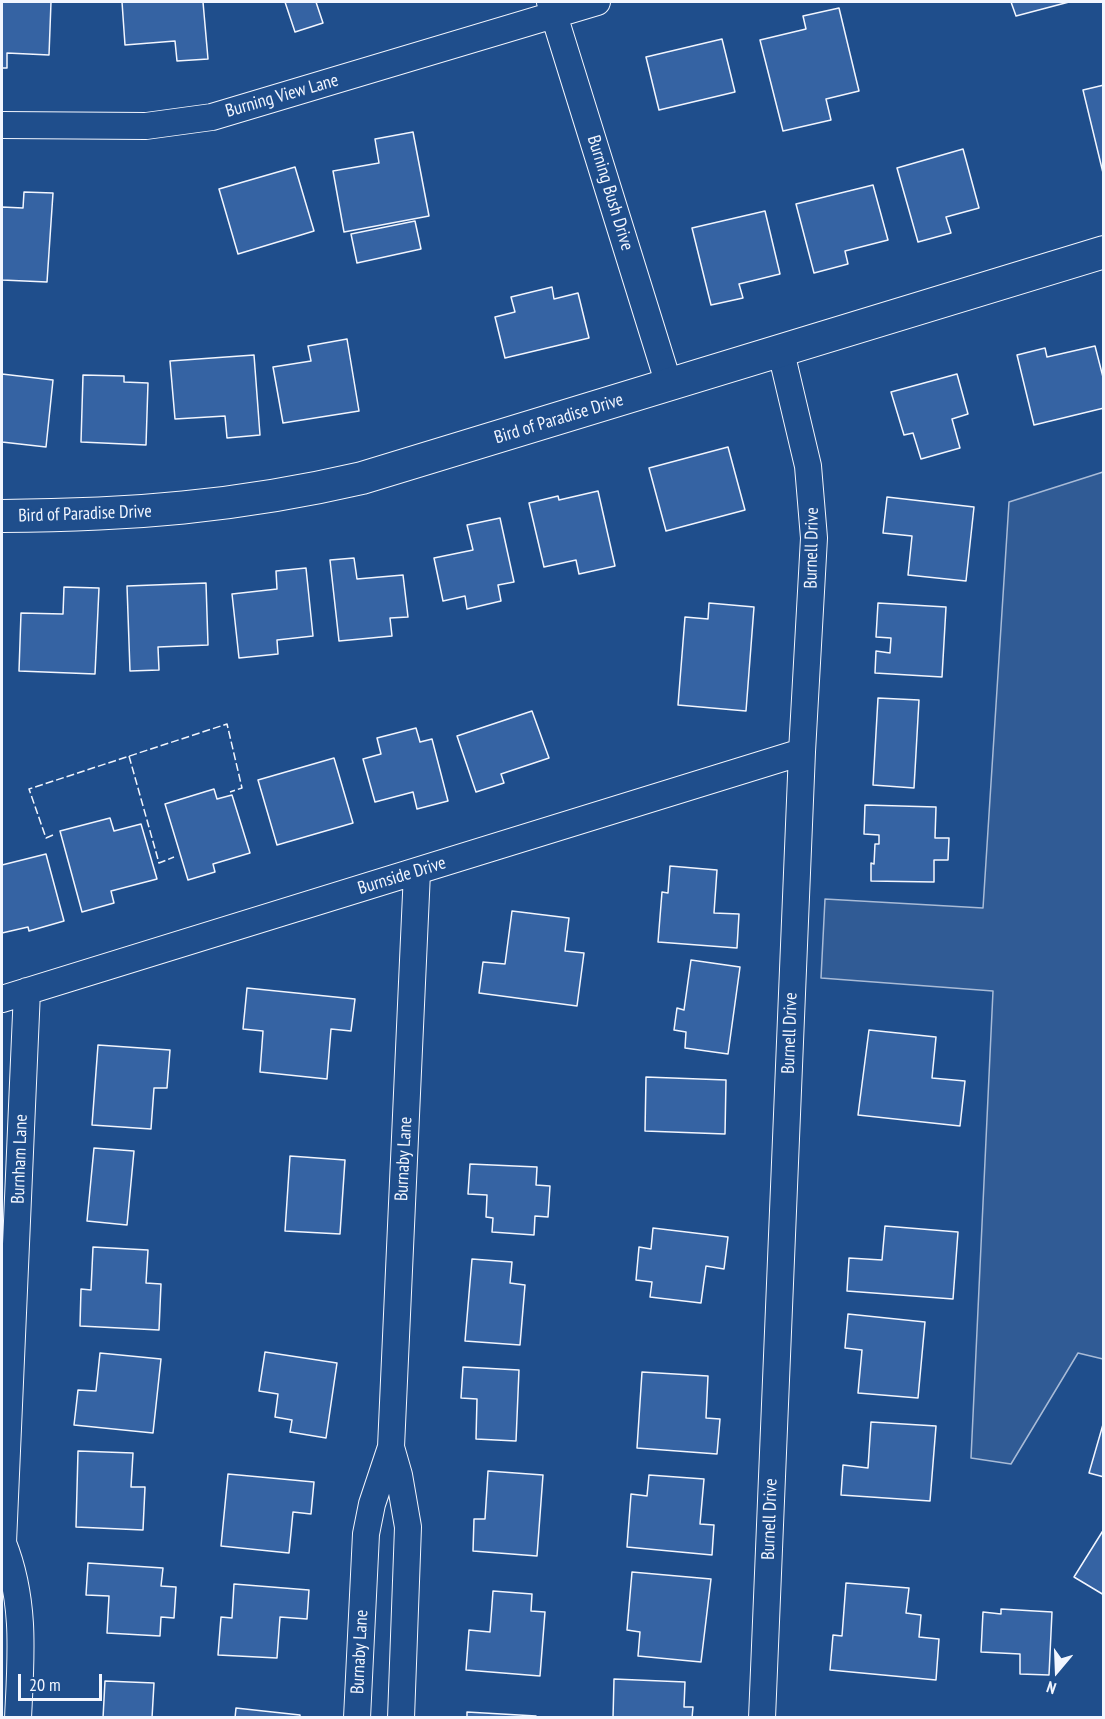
<!DOCTYPE html>
<style>
body{margin:0}
#map{position:relative;width:1105px;height:1719px;overflow:hidden;background:#1f4e8c;font-family:"PT Sans Narrow",sans-serif}
canvas{display:block}
.frame{position:absolute;inset:0;border:3px solid #f2f6ff;pointer-events:none}
.north{position:absolute;left:1027px;top:1641px;width:60px;height:60px;-webkit-text-stroke:4px #1f4e8c;paint-order:stroke;rotate:199deg;font-size:16px;font-weight:700;line-height:24px;text-align:center;color:#f2f6ff}
.north::after{content:'';display:block;margin:auto;width:21px;height:27px;background:#f2f6ff;clip-path:polygon(50% 0,100% 100%,50% 72%,0 100%)}
.scale{position:absolute;left:18px;top:1674px;width:84px;height:27px;box-sizing:border-box;border:3px solid #f2f6ff;border-top:0;padding-left:8px;font-size:18px;line-height:21px;white-space:nowrap;color:#f2f6ff;-webkit-text-stroke:4px #1f4e8c;paint-order:stroke}
</style>
<div id="map">
<canvas width="1105" height="1719"></canvas>
<div class="frame"></div>
<div class="north">N</div>
<div class="scale">20 m</div>
</div>
<script>
const ctx = document.querySelector('canvas').getContext('2d');
ctx.lineJoin = 'round';
function fillPath(path, color) {
  ctx.fillStyle = color;
  ctx.fill(path, 'evenodd');
}
function strokePath(path, color, width, dash) {
  ctx.strokeStyle = color;
  ctx.lineWidth = width;
  ctx.lineCap = dash ? 'butt' : 'round';
  ctx.setLineDash(dash || []);
  ctx.stroke(path);
}
function label(font, color, halo, rows, align = 'center') {
  ctx.font = font + ' "PT Sans Narrow",sans-serif';
  ctx.lineWidth = 4.5;
  ctx.setLineDash([]);
  ctx.textBaseline = 'middle';
  ctx.strokeStyle = halo;
  ctx.fillStyle = color;
  for (const [text, x, y, turn = 0] of rows) {
    ctx.save();
    ctx.translate(x, y);
    ctx.rotate((+turn || 0) * Math.PI / 180);
    ctx.textAlign = isNaN(turn) ? turn : align;
    if (halo) ctx.strokeText(text, 0, 0);
    ctx.fillText(text, 0, 0);
    ctx.restore();
  }
}
const built = new Path2D(`
 M1103 472V1359L1078 1353 1011 1464 971 1458 993 991 821 978 825 899 983 908 1009 502Z`);
const building = new Path2D(`
 M2 2H51L49 55 7 53V68H2Z
 M122 2H203L208 59 177 61 175 41 125 45Z
 M285 2H316L323 23 295 32Z
 M1011 2H1069L1016 16Z
 M839 8 859 91 826 99 831 120 783 131 760 40 806 29 803 16Z
 M722 39 735 92 659 110 646 57Z
 M1104 85V177L1083 90Z
 M413 132 429 216 344 232 333 171 379 163 375 139Z
 M963 149 979 208 946 217 951 233 918 242 897 168Z
 M295 167 314 231 238 254 219 189Z
 M873 185 888 240 845 251 848 264 814 273 796 204Z
 M24 192 53 193 47 282 2 280V207L23 208Z
 M765 211 780 274 739 284 743 298 711 305 692 228Z
 M415 221 421 249 357 263 351 234Z
 M552 287 554 299 578 293 589 338 505 358 495 317 515 312 511 297Z
 M347 339 359 411 283 423 273 367 311 361 308 346Z
 M1095 346 1104 381V408L1034 425 1017 355 1045 348 1047 357Z
 M254 355 260 435 227 438 225 416 175 419 170 361Z
 M2 374 53 380 46 447 2 442Z
 M957 374 968 414 952 419 960 448 921 459 913 433 904 435 891 392Z
 M83 375 124 376V382L148 383 146 445 81 442Z
 M728 447 745 510 666 531 649 468Z
 M598 491 615 566 579 574 576 560 544 567 529 503 558 496 559 500Z
 M887 497 974 507 966 581 908 575 912 536 883 533Z
 M500 518 514 582 498 585 501 601 467 609 465 596 443 601 434 558 473 550 467 525Z
 M354 558 357 579 403 575 408 617 390 618 392 636 339 641 330 560Z
 M306 568 313 636 277 640 278 654 239 658 232 594 277 589 276 571Z
 M206 583 208 645 158 647 159 670 130 671 127 586Z
 M64 587 99 588 95 674 19 671 21 613 63 614Z
 M709 603 754 607 746 711 678 705 685 617 708 619Z
 M878 603 946 607 942 677 875 673 876 651 890 653 891 638 876 637Z
 M878 698 919 700 914 788 873 785Z
 M532 711 549 758 501 774 504 783 476 792 457 736Z
 M416 728 420 742 432 739 448 801 417 809 413 792 375 802 363 759 381 754 377 738Z
 M334 758 353 823 277 845 258 780Z
 M214 789 217 799 232 795 250 853 213 864 215 872 188 880 165 804Z
 M865 805 936 807 935 838H949L948 860H934V882L871 881V863L874 864 875 844H879V835L864 834Z
 M110 818 114 831 141 824 157 879 111 891 114 903 82 912 60 831Z
 M46 854 64 921 29 931 28 927 2 933V865Z
 M670 866 717 870 714 913 739 914 737 948 658 942 662 892 668 893Z
 M512 911 569 918 565 951 584 953 577 1006 479 993 483 962 505 964Z
 M691 960 740 967 728 1054 685 1048 686 1032 674 1030 677 1008 684 1010Z
 M247 988 355 999 351 1031 331 1029 327 1079 260 1072 263 1031 243 1029Z
 M869 1030 936 1037 932 1078 965 1081 960 1126 858 1115Z
 M98 1045 170 1050 167 1088H154L151 1129 92 1125Z
 M646 1077 726 1080 725 1134 645 1131Z
 M94 1148 134 1151 127 1225 87 1221Z
 M290 1156 345 1160 340 1234 285 1231Z
 M470 1164 537 1167 536 1185 550 1186 548 1217 535 1216 534 1235 492 1232 493 1218 486 1217 487 1195 468 1194Z
 M885 1226 958 1232 953 1299 847 1291 849 1258 882 1260Z
 M653 1228 728 1237 724 1269 706 1266 701 1303 650 1297 652 1282 636 1280 639 1247 651 1249Z
 M93 1247 148 1250 146 1283 161 1284 159 1330 80 1326 81 1289 91 1290Z
 M472 1259 512 1262 510 1283 525 1285 520 1345 465 1341Z
 M848 1314 925 1322 918 1398 858 1393 862 1350 845 1348Z
 M265 1352 337 1363 326 1438 290 1432 292 1420 275 1417 278 1394 259 1391Z
 M100 1353 161 1359 153 1433 74 1425 78 1390 96 1391Z
 M463 1367 519 1370 516 1441 476 1439 477 1399 461 1398Z
 M642 1372 708 1376 706 1418 720 1419 717 1454 637 1448Z
 M1104 1421V1477L1089 1473Z
 M871 1422 936 1426 930 1501 841 1495 843 1465 868 1468Z
 M78 1451 133 1453 131 1487H145L143 1530 76 1527Z
 M488 1471 543 1475 537 1556 473 1551 474 1519H485Z
 M228 1474 314 1482 311 1514 293 1512 289 1553 221 1546Z
 M649 1475 704 1479 700 1524 714 1525 712 1555 627 1547 631 1494 647 1496Z
 M1104 1529V1595L1074 1577Z
 M88 1563 163 1568 161 1586 176 1587 174 1618 161 1617 160 1636 107 1633 109 1596 86 1595Z
 M632 1572 711 1579 701 1662 638 1656 640 1632 627 1630Z
 M846 1583 909 1588 906 1613 921 1615 919 1637 939 1639 936 1680 830 1670 833 1635 842 1636Z
 M234 1584 309 1590 307 1619 280 1617 277 1658 218 1655 221 1617 232 1618Z
 M493 1591 532 1594 531 1611 545 1612 540 1676 466 1670 469 1630 490 1632Z
 M1001 1609 1052 1612 1049 1675 1020 1674V1654L981 1652 983 1612 1001 1614Z
 M614 1679 685 1682 684 1707H693L692 1718H613Z
 M105 1681 154 1683 152 1718H103Z
 M236 1708 300 1715V1718H235Z
 M467 1712 536 1716V1718H467Z`);
const minor = new Path2D(`
 M550 2 669 385
 M2 125 146 126 212 117 597 2
 M2 999 802 752
 M391 1447 417 872
 M3 1543 27 991
 M2 1547 3 1543C26 1601 21 1657 18 1718
 M357 1718 366 1534 372 1504 391 1447 399 1475 408 1527 401 1718
 M762 1718 802 752 814 538 808 466 781 352`);
const tertiary = new Path2D(`
 M2 516C130 515 237 507 362 478L1104 252`);
const fence = new Path2D(`
 M129 756 159 863 174 857
 M53 835 46 838 29 789 227 724 242 788 230 792`);
const streetNames = [
 ["Burning View Lane",282,96,-16],
 ["Burning Bush Drive",610,193,73],
 ["Bird of Paradise Drive",559,419,-17],
 ["Bird of Paradise Drive",85,514,-2],
 ["Burnell Drive",812,548,-89],
 ["Burnside Drive",402,876,-17],
 ["Burnell Drive",790,1033,-88],
 ["Burnham Lane",20,1159,-88],
 ["Burnaby Lane",404,1159,-87],
 ["Burnell Drive",770,1519,-88],
 ["Burnaby Lane",360,1652,-87]
];
fillPath(built, '#305b95');
strokePath(built, '#a8bbd7', 1.5);
fillPath(building, '#3563a3');
strokePath(building, '#f2f6ff', 1.5);
strokePath(minor, '#f2f6ff', 28);
strokePath(tertiary, '#f2f6ff', 34);
strokePath(minor, '#1f4e8c', 26);
strokePath(tertiary, '#1f4e8c', 32);
strokePath(fence, '#f2f6ff', 1.5, [8, 3]);
label('18px', '#f2f6ff', '#1f4e8c', streetNames);
</script>
